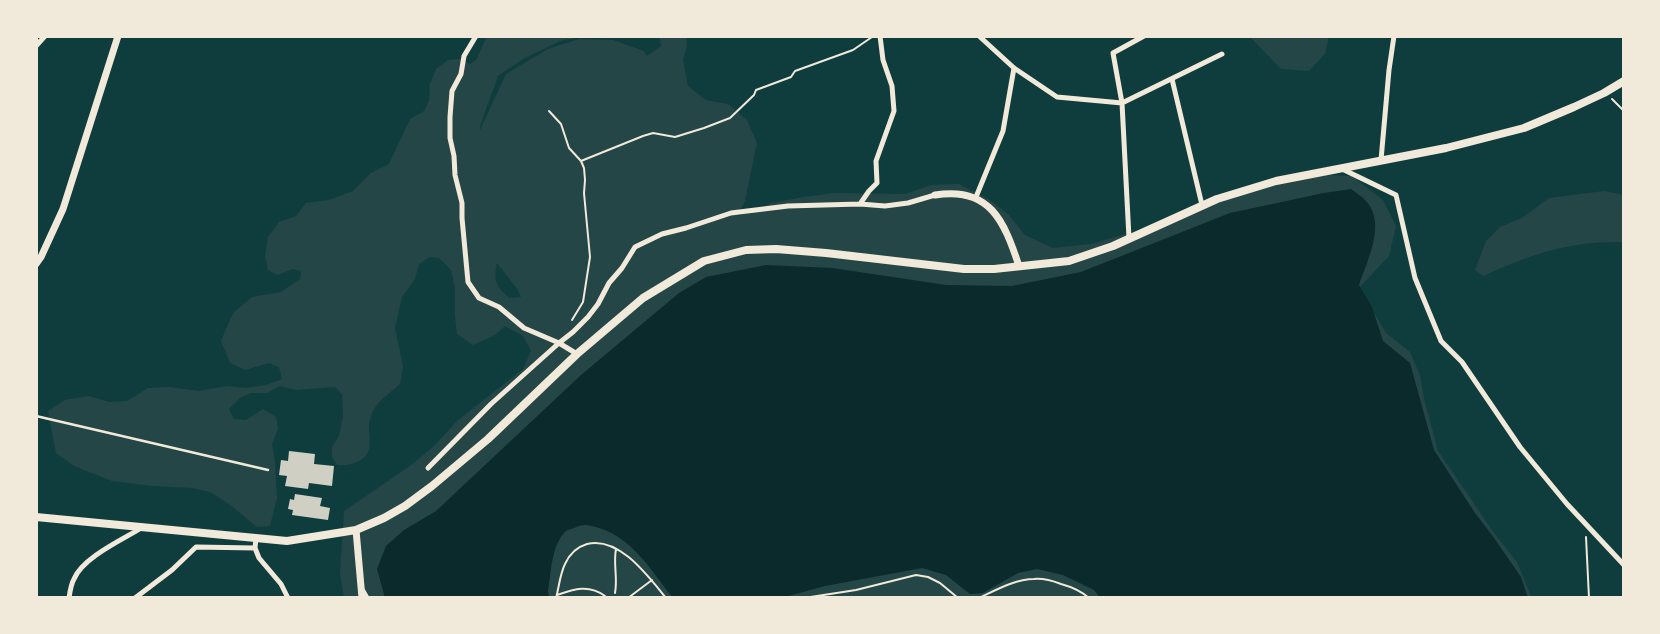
<!DOCTYPE html>
<style>
body{margin:0}
#map{position:relative;width:1660px;height:634px;overflow:hidden;background:#0f3d3e;font-family:"Titillium Web",sans-serif}
canvas{display:block}
.frame{position:absolute;inset:0;border:38px solid #f1e9da;pointer-events:none}
</style>
<div id="map">
<canvas width="1660" height="634"></canvas>
<div class="frame"></div>
</div>
<script>
const ctx = document.querySelector('canvas').getContext('2d');
ctx.lineJoin = 'round';
function fillPath(path, color) {
  ctx.fillStyle = color;
  ctx.fill(path, 'evenodd');
}
function strokePath(path, color, width, dash) {
  ctx.strokeStyle = color;
  ctx.lineWidth = width;
  ctx.lineCap = dash ? 'butt' : 'round';
  ctx.setLineDash(dash || []);
  ctx.stroke(path);
}
const green = new Path2D(`
 M487 36H583L560 41 523 59 498 76 480 126V130L506 74 548 49 579 39 613 40 644 51 647 56 661 46 659 36H686L687 46 683 60 688 86 706 100 728 104 747 120 757 143 745 201 737 216 755 211 771 203 798 198 833 193 905 194 931 185 959 184 990 200 1009 215 1025 235 1053 248 1091 244 1143 229 1189 210 1302 174 1352 176 1383 200 1396 226 1389 256 1359 288 1386 333 1410 352 1420 375 1424 399 1438 451 1494 533 1517 562 1532 598H344L340 573 344 511 410 466 433 447 458 420 523 369 531 351 523 336 505 326 495 335 473 345 457 334 455 316V288L451 270 439 258 430 257 419 264 415 279 402 297 395 328 403 366 400 384C391 392 379 400 373 411 365 424 372 438 369 449 366 462 349 466 337 465L332 457V447L339 436 343 417 342 394 335 387 296 390 280 386 267 393H251L240 398 229 409 234 419 246 420 263 409 276 417 278 429 272 444 275 462 277 498 270 526 257 527 229 504 210 492 193 488 152 486 112 481 74 466 56 453 48 411 65 400 89 396 109 402 127 401 148 388 169 387 199 391 227 386 246 388 266 385 282 379 279 367 269 363 245 370 230 363 221 341 233 313 252 297 281 292 300 279 301 271 293 269 277 275 268 270 265 255 268 237 279 222 296 216 306 203 329 200 353 191 371 173 389 164 410 119 424 111 429 101 430 84 436 69 448 60 459 59 470 64 476 60ZM497 263 518 290 521 297 509 298C496 286 493 281 497 263Z
 M1249 36H1329L1325 54 1309 71 1281 69Z
 M1604 191 1624 195V242C1568 241 1532 254 1483 276L1475 270 1486 241 1500 227 1522 218 1549 198Z`);
const water = new Path2D(`
 M1351 189C1356 193 1363 197 1367 202 1386 225 1367 261 1359 285L1372 307 1383 341 1410 363 1434 450 1475 513 1492 535 1521 577 1528 598H1100L1094 590 1063 575 1037 569 1018 573 983 593 970 594 946 575 922 568 825 586 781 598H673C652 572 634 539 599 528 590 525 583 523 574 528 571 529 566 530 564 533 551 548 551 573 548 591L549 598H385L377 569 386 546 404 530 436 511 581 375 679 293 706 277 766 265 832 268 946 285 1012 286 1081 272 1230 213 1324 193Z`);
const building = new Path2D(`
 M289 451 315 454 314 464 334 466 332 486 309 483 308 489 285 486 287 476 279 475 281 460 288 461Z
 M295 494 322 498 320 506 330 508 328 520 292 515 293 510 288 509 290 499 294 500Z`);
const path = new Path2D(`
 M1612 99 1624 111
 M549 111 561 124 569 148 581 161 584 168 585 180 584 193 590 257 583 302 572 320
 M581 161 643 136 653 133 675 137 704 128 730 118 754 95 756 90 791 77 795 71 853 50 872 37
 M1586 537 1589 598
 M615 593C618 577 613 565 616 549
 M557 595C574 589 589 584 605 596
 M556 598C559 587 560 574 565 564 569 555 577 547 587 544 619 536 648 576 666 598
 M628 598 652 580
 M804 598 856 590 916 575 928 577 940 583 958 598
 M979 598C996 590 1016 579 1034 579 1044 578 1053 581 1061 584 1072 587 1081 591 1089 598`);
const service = new Path2D(`
 M36 416 268 470`);
const minor = new Path2D(`
 M476 36 464 56 461 74 452 91 450 117V138L454 156 455 175 462 203V218L468 282 479 298 499 307 524 328 559 343 577 354
 M979 36 1014 68 1057 97 1122 103 1222 54
 M36 46 45 36
 M1172 79 1202 205
 M1381 160 1389 70 1394 36
 M1340 168 1396 195 1415 278 1441 341 1462 362 1520 447 1567 504 1624 565
 M976 197 1003 131 1014 68
 M860 204 869 191 877 183 876 161 894 111 892 86 883 60 880 36
 M1129 238 1122 103 1113 53 1144 36
 M428 468 491 404 559 343 573 332 588 317 598 304 609 283 622 268 635 247 662 234 686 228 731 213 788 206 860 204 885 206 908 203 935 195
 M255 548 259 558 281 584 288 598
 M363 591 367 598
 M69 598C70 591 71 584 74 579 83 557 124 539 143 527
 M135 598 172 570 196 547 255 548 256 538`);
const tertiary = new Path2D(`
 M935 195C990 186 1004 221 1019 266
 M36 264 41 257 63 209 118 36
 M356 530 362 598`);
const secondary = new Path2D(`
 M36 517 287 541 356 530 384 518 405 506 432 486 488 439 577 354 643 298 704 261 746 250 776 249 826 253 964 269H994L1069 261 1113 246 1217 199 1276 181 1446 148 1524 128 1574 107 1604 93 1624 81`);
fillPath(green, '#244646');
fillPath(water, '#0a2a2b');
fillPath(building, '#cfcfc3');
strokePath(path, '#f1e9da', 2);
strokePath(service, '#f1e9da', 2.5);
strokePath(minor, '#f1e9da', 5);
strokePath(tertiary, '#f1e9da', 7);
strokePath(secondary, '#f1e9da', 8);
</script>
